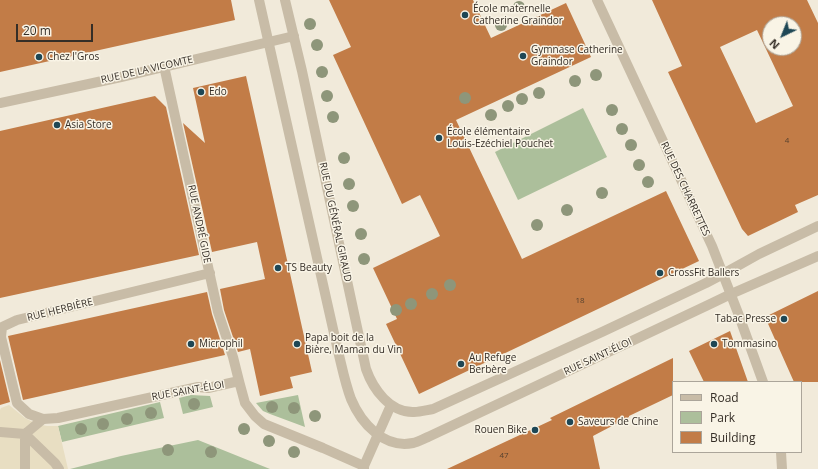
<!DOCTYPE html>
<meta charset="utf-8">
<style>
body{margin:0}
#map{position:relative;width:818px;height:469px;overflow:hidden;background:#f1eada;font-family:"Open Sans",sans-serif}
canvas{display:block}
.legend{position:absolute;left:672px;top:381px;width:130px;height:72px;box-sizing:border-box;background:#f9f4e6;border:1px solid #aba59a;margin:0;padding:5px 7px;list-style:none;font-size:12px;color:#352e27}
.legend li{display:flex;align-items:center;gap:8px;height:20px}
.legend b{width:20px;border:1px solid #aba59a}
.north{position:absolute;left:762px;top:16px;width:40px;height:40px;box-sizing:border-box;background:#f9f4e6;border:1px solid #aba59a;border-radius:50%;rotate:223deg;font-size:11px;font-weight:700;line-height:16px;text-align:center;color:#352e27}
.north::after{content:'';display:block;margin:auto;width:14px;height:18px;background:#1e4755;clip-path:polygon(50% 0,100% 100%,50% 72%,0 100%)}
.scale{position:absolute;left:16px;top:24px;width:77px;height:18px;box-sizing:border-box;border:2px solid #352e27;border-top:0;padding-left:5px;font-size:12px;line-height:14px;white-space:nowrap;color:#352e27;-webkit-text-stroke:3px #f9f4e6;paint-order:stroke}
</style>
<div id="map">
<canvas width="818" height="469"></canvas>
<ul class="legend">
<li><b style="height:5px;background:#c8bca7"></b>Road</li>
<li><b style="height:11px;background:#acbf9b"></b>Park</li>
<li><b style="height:11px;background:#c27c47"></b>Building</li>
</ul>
<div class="north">N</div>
<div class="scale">20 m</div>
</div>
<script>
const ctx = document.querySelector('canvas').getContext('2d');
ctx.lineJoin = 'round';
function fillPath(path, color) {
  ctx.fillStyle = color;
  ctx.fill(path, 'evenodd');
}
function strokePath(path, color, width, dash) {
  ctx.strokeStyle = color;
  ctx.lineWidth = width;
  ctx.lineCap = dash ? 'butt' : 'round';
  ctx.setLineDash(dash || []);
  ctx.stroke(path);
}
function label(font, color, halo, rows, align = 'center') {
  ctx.font = font + ' "Open Sans",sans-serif';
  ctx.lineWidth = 3;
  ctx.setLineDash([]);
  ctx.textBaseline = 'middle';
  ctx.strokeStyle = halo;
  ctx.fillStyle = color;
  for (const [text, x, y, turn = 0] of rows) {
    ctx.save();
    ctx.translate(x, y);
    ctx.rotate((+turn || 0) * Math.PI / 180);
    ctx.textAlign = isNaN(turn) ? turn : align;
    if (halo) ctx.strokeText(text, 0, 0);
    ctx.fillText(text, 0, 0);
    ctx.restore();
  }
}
const green = new Path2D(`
 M583 108 607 157 518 200 495 152Z
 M191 395 210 396 213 407 183 414 179 398Z
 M298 395 305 427 270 414 263 411 256 403Z
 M160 402 164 418 62 442 58 426Z
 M198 440 270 469H70L121 456Z`);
const plaza = new Path2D(`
 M9 405 25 418 37 424 47 426H58L68 469H0V410L1 408Z`);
const building = new Path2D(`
 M0 0H231L235 20 0 72Z
 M329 0H473L491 38 566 3 591 57 456 120 522 259 666 191 699 261 419 394 386 324 397 319 373 268 440 236 420 195 402 204 333 55 351 47Z
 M652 0H807L818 23V195L795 205 798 212 748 236 742 229 668 72 682 66ZM770 24H794V48H770ZM757 30 793 106 756 123 720 47Z
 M246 76 312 372 290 377 293 388 260 396 250 349 238 352 224 310 220 289 265 279 257 242 212 252 183 123 205 143 193 88Z
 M155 96 166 107 199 255 0 298V131Z
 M818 291V382H794L765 317Z
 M207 292 212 314 225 355 23 400 8 336Z
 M730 331 748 382H704L689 351Z
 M673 358V395L629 416V417L593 436 600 469H447L552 420 550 418Z
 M0 360 10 402 0 405Z`);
const service = new Path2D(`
 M259 0 338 351C342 367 345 383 351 399 361 423 384 449 413 443 418 442 423 439 428 437L706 306 731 294 818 256`);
const pedestrian = new Path2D(`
 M43 419 25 434 55 463 59 469
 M0 432 25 434V469`);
const minor = new Path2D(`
 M285 0 302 71 366 369C373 389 390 413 414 412 420 412 427 410 433 409L602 332 706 283 723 274 759 254 818 226
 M597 0 712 246 738 313 763 382
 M164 66 218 312 233 357 239 381
 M0 103 121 77 294 36
 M210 273 17 320 2 327 1 337 17 403 29 414 43 419 58 418 198 387 208 388 239 381 245 403 255 416 264 424 323 448 364 466
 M781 452 782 469
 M364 469V466L391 405`);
const trees = [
 [519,7],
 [310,24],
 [501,25],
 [317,45],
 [322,72],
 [596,75],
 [575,81],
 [539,93],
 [327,96],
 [465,98],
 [522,99],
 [508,106],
 [612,110],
 [491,115],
 [333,117],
 [622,129],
 [631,145],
 [344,158],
 [639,165],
 [648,182],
 [349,184],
 [602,193],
 [353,206],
 [567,210],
 [537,225],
 [361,234],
 [364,259],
 [450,285],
 [432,294],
 [411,304],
 [396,310],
 [194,404],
 [272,407],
 [294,408],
 [151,413],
 [315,416],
 [127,419],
 [103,424],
 [81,429],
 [244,429],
 [269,441],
 [168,450],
 [211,452],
 [294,452]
];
const markers = [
 [465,15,4,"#1e4755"],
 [523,56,4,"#1e4755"],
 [39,57,4,"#1e4755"],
 [201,92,4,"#1e4755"],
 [57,125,4,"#1e4755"],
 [439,138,4,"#1e4755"],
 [278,268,4,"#1e4755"],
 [660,273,4,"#1e4755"],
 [784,319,4,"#1e4755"],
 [191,344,4,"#1e4755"],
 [297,344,4,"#1e4755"],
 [714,344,4,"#1e4755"],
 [461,364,4,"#1e4755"],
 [570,422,4,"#1e4755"],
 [535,430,4,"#1e4755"]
];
const numberNames = [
 ["4",787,141],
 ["18",580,301],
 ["47",504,456]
];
const poiNames = [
 ["École maternelle",473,9],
 ["Catherine Graindor",473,21],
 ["Gymnase Catherine",531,50],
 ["Graindor",531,62],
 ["Chez l'Gros",47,57],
 ["Edo",209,92],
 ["Asia Store",65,125],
 ["École élémentaire",447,132],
 ["Louis-Ezéchiel Pouchet",447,144],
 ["TS Beauty",286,268],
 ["CrossFit Ballers",668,273],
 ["Tabac Presse",776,319,"right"],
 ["Papa boit de la",305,338],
 ["Bière, Maman du Vin",305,350],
 ["Microphil",199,344],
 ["Tommasino",722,344],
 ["Au Refuge",469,358],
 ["Berbère",469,370],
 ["Saveurs de Chine",578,422],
 ["Rouen Bike",527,430,"right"]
];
const streetNames = [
 ["RUE DE LA VICOMTE",147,70,-13],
 ["RUE DES CHARRETTES",685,189,65],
 ["RUE DU GÉNÉRAL GIRAUD",335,222,78],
 ["RUE ANDRÉ GIDE",199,224,78],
 ["RUE HERBIÈRE",60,310,-14],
 ["RUE SAINT-ÉLOI",598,357,-25],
 ["RUE SAINT-ÉLOI",188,391,-10]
];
fillPath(green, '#acbf9b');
fillPath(plaza, '#e8dec2');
fillPath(building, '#c27c47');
strokePath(service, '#c8bca7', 10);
strokePath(pedestrian, '#c8bca7', 10);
strokePath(minor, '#c8bca7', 10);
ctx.fillStyle = '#8e967a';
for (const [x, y] of trees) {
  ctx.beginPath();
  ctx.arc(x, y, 6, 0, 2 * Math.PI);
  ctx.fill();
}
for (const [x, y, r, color] of markers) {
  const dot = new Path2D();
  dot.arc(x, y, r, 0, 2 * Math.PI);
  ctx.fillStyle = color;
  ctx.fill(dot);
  strokePath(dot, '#f9f4e6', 1.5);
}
label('8px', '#58422f', null, numberNames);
label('10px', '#352e27', '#f9f4e6', poiNames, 'left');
label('10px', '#352e27', '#f9f4e6', streetNames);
</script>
